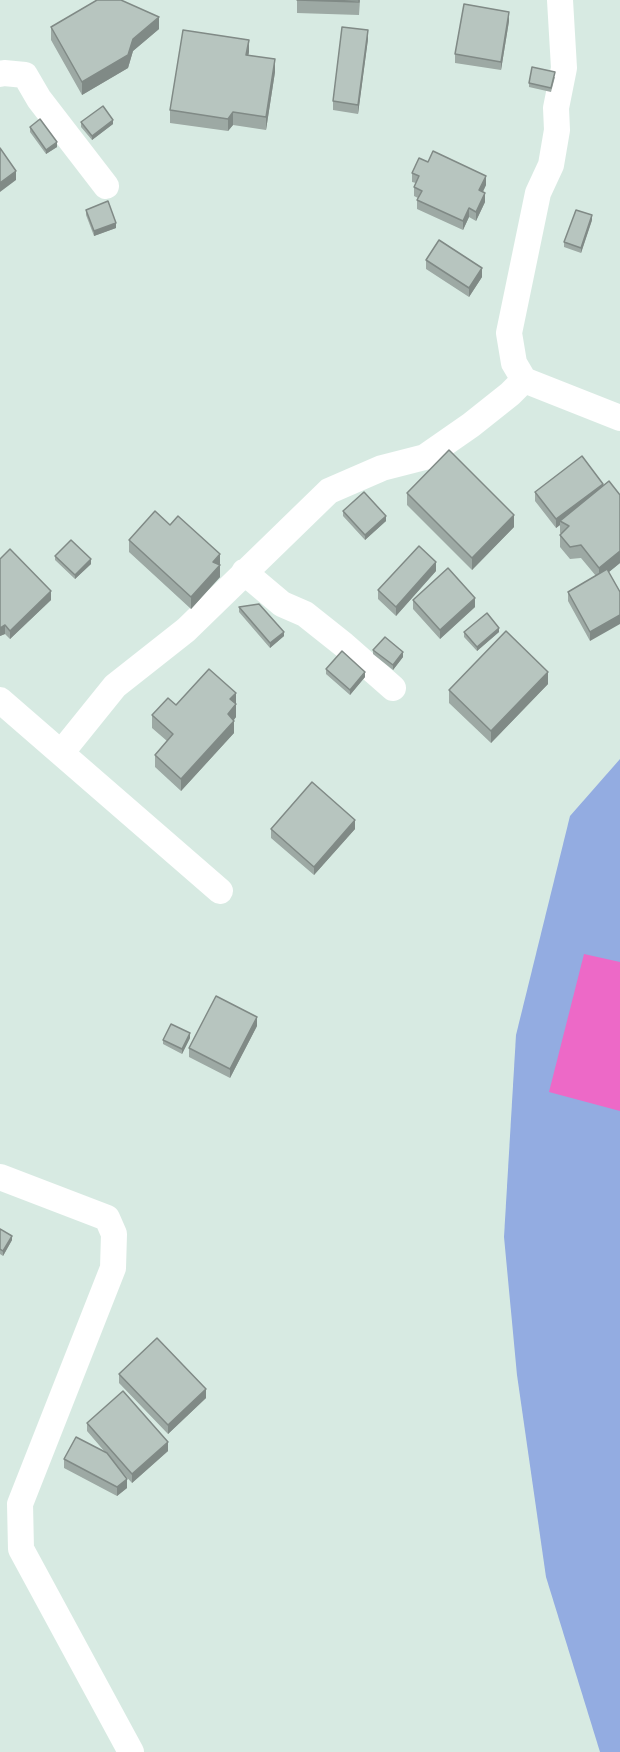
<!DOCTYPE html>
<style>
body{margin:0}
canvas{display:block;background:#d7eae2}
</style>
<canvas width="620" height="1752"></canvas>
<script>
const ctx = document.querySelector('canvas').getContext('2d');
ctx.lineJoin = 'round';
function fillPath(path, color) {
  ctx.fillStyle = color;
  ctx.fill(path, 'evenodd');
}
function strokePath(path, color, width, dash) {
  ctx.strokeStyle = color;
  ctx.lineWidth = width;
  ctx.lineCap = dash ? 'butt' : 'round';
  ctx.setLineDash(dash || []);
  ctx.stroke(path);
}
const green = new Path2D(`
 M620 759V1752H600L546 1577 517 1375 504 1237 516 1035 570 816Z`);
const water = new Path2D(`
 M584 954 620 962V1111L549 1092Z`);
const minor = new Path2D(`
 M0 74 4 73 25 75 39 99 106 186
 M524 380 514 363 509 333 538 193 551 165 557 130 556 108 564 68 560 0
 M244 572 282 604 305 614 344 645 393 688
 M0 700 220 891
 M61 753 115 686 186 630 329 491 382 468 425 457 471 425 510 394 524 380 620 418
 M0 1177 107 1218 114 1234 113 1268 20 1504 21 1549 131 1752`);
const wall = new Path2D(`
 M297 0H360L359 15 297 13Z
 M509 21 501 70 455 63V54Z
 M51 27 159 29 133 51 128 68 82 95 51 40Z
 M368 39 358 114 333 110V101Z
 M249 52 248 55 275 72 266 130 233 125 228 131 170 123V110Z
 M555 77 551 92 529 87V83Z
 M81 122 113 124 92 140 81 127Z
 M30 127 57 147 46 154 30 132Z
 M428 162 486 185 483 192 485 202 476 221 469 217 463 230 417 209V200L418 198 414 196V187L416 183 412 182V173Z
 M86 210 116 228 94 236 86 215Z
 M592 220 581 253 564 247V242Z
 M426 260 482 277 469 297 426 269Z
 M603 486 620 563 609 572 590 641 568 601V592L596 576 581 558 570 559 560 547V535L561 534 560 533V525L556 528 535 501V492Z
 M407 493 514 527 472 570 407 505Z
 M343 511 386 521 365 540 343 516Z
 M170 525 220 564V577L191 609 129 552V540Z
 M55 556 91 564 75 579 55 560Z
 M0 559 51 600 10 639 5 634 0 636Z
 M436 571 396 616 378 599V590Z
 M413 600 475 607 440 639 413 609Z
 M239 607 284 636 270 648 239 612Z
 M464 632H499L477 651 464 637Z
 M373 650 403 657 393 670 373 654Z
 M326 669 365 677 350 695 326 674Z
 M548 684 491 743 449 703V690Z
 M236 693V717L234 720V733L181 791 155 767V755L167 741 152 728V715L176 705Z
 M271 829H355L314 875 271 838Z
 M257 1026 230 1078 189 1057V1048Z
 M190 1038 182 1054 163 1044V1040Z
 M0 1229 12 1240 3 1256 0 1254Z
 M119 1374 206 1398 168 1434 119 1383Z
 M87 1423 168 1451 132 1483 121 1471 127 1488 117 1496 64 1468V1459L105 1452 87 1431Z`);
const shadedWall = new Path2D(`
 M509 12V21L501 70V62Z
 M159 17V29L133 51 128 68 82 95V82Z
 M368 30V39L358 114V105Z
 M249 40V52L246 68V55Z
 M275 59V72L266 130V117Z
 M233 112V125L228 131V119Z
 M113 120V124L92 140V136Z
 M57 142V147L46 154V150Z
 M16 171V180L0 192V183Z
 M486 176V185L479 199V190Z
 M485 193V202L476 221V212Z
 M469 208V217L463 230V221Z
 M592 215V220L581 253V248Z
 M116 223V228L94 236V231Z
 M482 268V277L469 297V288Z
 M603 484V493L560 521V525L556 528V519Z
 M514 515V527L472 570V558Z
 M386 516V521L365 540V535Z
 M620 551V563L599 580V568Z
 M220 554V577L191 609V597L213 562Z
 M91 559V564L75 579V575Z
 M436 562V571L396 616V607Z
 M51 591V600L10 639V631Z
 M475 598V607L440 639V630Z
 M620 615V624L590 641V632Z
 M5 625V634L0 636V628Z
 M499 628V632L477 651V647Z
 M284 632V636L270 648V643Z
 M403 652V657L393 670V665Z
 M365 672V677L350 695V690Z
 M548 672V684L491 743V731Z
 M236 693V717L228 727V714L230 699Z
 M234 721V733L181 791V779Z
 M355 820V829L314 875V867Z
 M257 1017V1026L230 1078V1069Z
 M190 1033V1038L182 1054V1049Z
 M12 1236V1240L3 1256V1251Z
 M206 1389V1398L168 1434V1425Z
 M168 1442V1451L132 1483V1474Z
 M127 1479V1488L117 1496V1487Z`);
const building = new Path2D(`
 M97 0H121L159 17 133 39 128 55 82 82 51 27Z
 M297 0H359V2Z
 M464 4 509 12 501 62 455 54Z
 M342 27 368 30 358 105 333 101Z
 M183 30 249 40 246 55 275 59 266 117 233 112 228 119 170 110Z
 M532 67 555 72 551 88 529 83Z
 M103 106 113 120 92 136 81 122Z
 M40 119 57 142 46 150 30 127Z
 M0 148 16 171 0 183Z
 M433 151 486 176 479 190 485 193 476 212 469 208 463 221 417 200 422 191 414 187 419 176 412 173 419 158 428 162Z
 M108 201 116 223 94 231 86 210Z
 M576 210 592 215 581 248 564 242Z
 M439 240 482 268 469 288 426 260Z
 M449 450 514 515 472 558 407 493Z
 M582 456 603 484 556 519 535 492Z
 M609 481 620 495V551L599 568 581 545 570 547 560 535 569 526 560 521Z
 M364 492 386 516 365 535 343 511Z
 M155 511 170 525 178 516 220 554 213 562 220 565 191 597 129 540Z
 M71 540 91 559 75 575 55 556Z
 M419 546 436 562 396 607 378 590Z
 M10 549 51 591 10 631 5 625 0 628V559Z
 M448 568 475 598 440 630 413 600Z
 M607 569 620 592V615L590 632 568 592Z
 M259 604 284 632 270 643 239 607Z
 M487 613 499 628 477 647 464 632Z
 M506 631 548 672 491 731 449 690Z
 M385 637 403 652 393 665 373 650Z
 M342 651 365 672 350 690 326 669Z
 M209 669 236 693 230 699 236 704 228 714 234 721 181 779 155 755 173 734 152 715 168 698 176 705Z
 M312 782 355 820 314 867 271 829Z
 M216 996 257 1017 230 1069 189 1048Z
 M171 1024 190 1033 182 1049 163 1040Z
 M0 1229 12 1236 3 1251 0 1249Z
 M157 1338 206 1389 168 1425 119 1374Z
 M123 1391 168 1442 132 1474 87 1423Z
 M76 1437 107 1453 127 1479 117 1487 64 1459Z`);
fillPath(green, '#93ace1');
fillPath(water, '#ed69c7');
strokePath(minor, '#fff', 26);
fillPath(wall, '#9da9a4');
fillPath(shadedWall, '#808a86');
fillPath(building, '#b7c5bf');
strokePath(building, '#808a86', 1.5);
</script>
